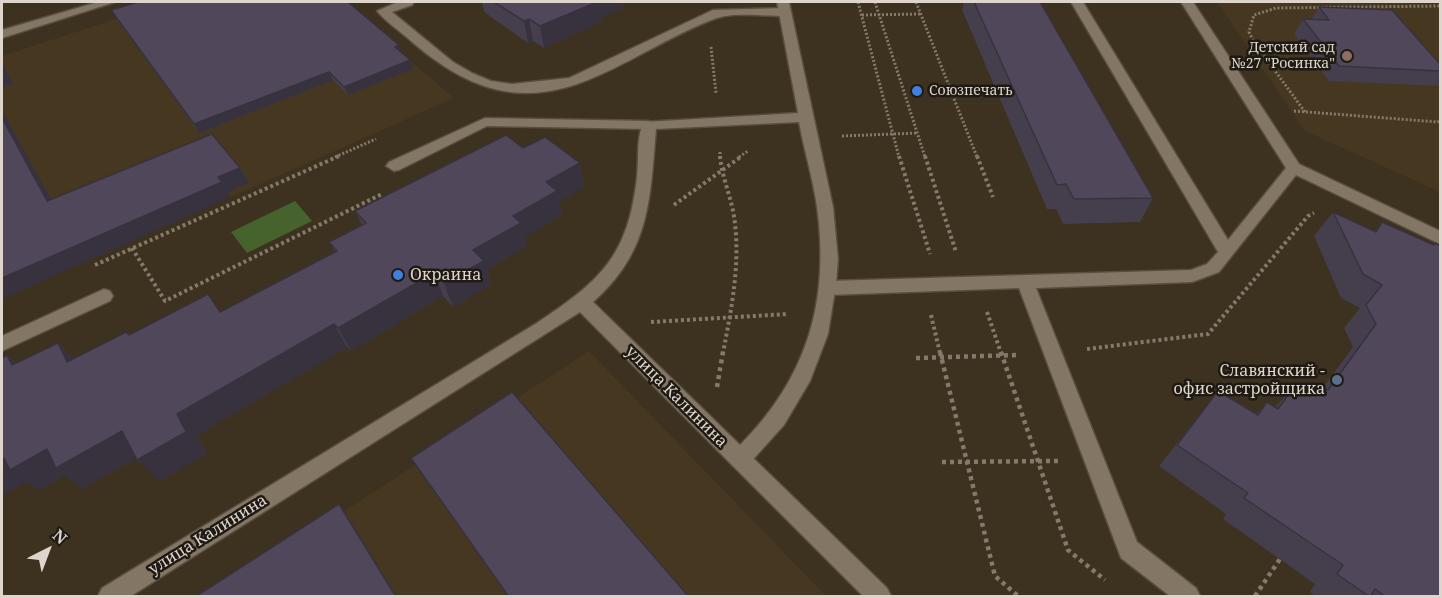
<!DOCTYPE html>
<meta charset="utf-8">
<style>
body{margin:0}
#map{position:relative;width:1442px;height:598px;overflow:hidden;background:#3d3120;font-family:"Noto Serif",serif}
canvas{display:block}
.frame{position:absolute;inset:0;border:3px solid #ded6cc;pointer-events:none}
.north{position:absolute;left:18px;top:520px;width:60px;height:60px;-webkit-text-stroke:4px #1f1a13;paint-order:stroke;rotate:42deg;font-size:16px;font-weight:700;line-height:24px;text-align:center;color:#ded6cc}
.north::after{content:'';display:block;margin:auto;width:21px;height:27px;background:#ded6cc;clip-path:polygon(50% 0,100% 100%,50% 72%,0 100%)}
</style>
<div id="map">
<canvas width="1442" height="598"></canvas>
<div class="frame"></div>
<div class="north">N</div>
</div>
<script>
const ctx = document.querySelector('canvas').getContext('2d');
ctx.lineJoin = 'round';
function fillPath(path, color) {
  ctx.fillStyle = color;
  ctx.fill(path, 'evenodd');
}
function strokePath(path, color, width, dash) {
  ctx.strokeStyle = color;
  ctx.lineWidth = width;
  ctx.lineCap = dash ? 'butt' : 'round';
  ctx.setLineDash(dash || []);
  ctx.stroke(path);
}
function label(font, color, halo, rows, align = 'center') {
  ctx.font = font + ' "Noto Serif",serif';
  ctx.lineWidth = 5;
  ctx.setLineDash([]);
  ctx.textBaseline = 'middle';
  ctx.strokeStyle = halo;
  ctx.fillStyle = color;
  for (const [text, x, y, turn = 0] of rows) {
    ctx.save();
    ctx.translate(x, y);
    ctx.rotate((+turn || 0) * Math.PI / 180);
    ctx.textAlign = isNaN(turn) ? turn : align;
    if (halo) ctx.strokeText(text, 0, 0);
    ctx.fillText(text, 0, 0);
    ctx.restore();
  }
}
const built = new Path2D(`
 M168 2H342L454 98 2 299V56Z
 M1217 2H1440V192L1305 131Z
 M589 351 826 596H214L415 465Z`);
const green = new Path2D(`
 M295 201 312 221 247 253 231 232Z`);
const pathFar2 = new Path2D(`
 M858 2 899 157
 M875 2 925 157
 M916 2 977 157
 M862 15 921 14
 M711 47 716 93
 M1294 111 1438 122 1440 119
 M1305 112 1254 42 1249 32 1254 15 1276 8 1440 6
 M842 136 918 133
 M720 152V157
 M335 157 376 139
 M739 157 748 151`);
const pathFar1 = new Path2D(`
 M720 156C722 179 733 201 735 224 740 267 731 311 723 353
 M899 156 930 254
 M925 156 956 252
 M977 156 993 197
 M674 205 742 156
 M132 248 165 301 382 194
 M95 265 339 156
 M987 312 1001 353
 M931 315 940 353
 M651 322 788 314
 M1087 349 1208 334 1308 216 1314 213`);
const path = new Path2D(`
 M940 352 995 576 1018 596
 M1001 352 1068 550 1105 580
 M916 358 1017 355
 M717 387 723 352
 M942 462 1058 461
 M1255 596 1280 559`);
const service = new Path2D(`
 M98 2H115L2 38V30Z
 M398 2H414L412 5 392 12 453 62 472 73 491 81 512 84 569 78 713 10 785 8 791 12 785 16C767 16 733 12 717 18 669 35 626 67 577 84 511 107 461 84 411 41 400 31 386 22 377 11Z
 M1071 2H1083L1228 240 1286 168 1181 2H1193L1299 164 1440 231V244L1296 175 1219 272 1192 282 1036 288 1137 542 1196 588 1200 596H1170L1121 558 1019 288 829 295 823 293 820 288 823 283 829 281 1191 270 1207 264 1218 252Z
 M485 118 649 121 656 125 649 129 487 126 399 170 394 171 386 166 389 162Z
 M104 289 110 291 113 296 110 301 2 351V336Z
 M740 450 747 452 887 588 891 596H863L733 466 729 459 733 452Z`);
const minor = new Path2D(`
 M777 2H789L833 207 838 259 836 284 828 334 810 381 784 425 747 466 740 468 733 466 580 312 131 596H98L102 588 537 323C600 281 628 257 637 177 639 161 636 136 644 122L798 113ZM799 122C804 150 813 178 817 207 830 301 807 378 740 445L593 302C650 252 650 200 656 129Z`);
const wall = new Path2D(`
 M482 2H622L623 8 600 18 601 22 544 48 533 41 528 43 484 12Z
 M964 2H1040L1153 198 1140 222 1063 224 1056 209H1047L962 10Z
 M1319 7 1440 64V86L1329 81 1294 34 1303 19 1311 20Z
 M111 10 402 53 410 60 413 69 348 95 333 80 199 133Z
 M523 148 580 163 584 187 559 201 562 215 524 237 527 246 487 270 491 284 453 307 443 296 351 351 347 347 197 435 207 453 160 481 136 458 82 489 65 475 38 490 27 482 16 363 58 343 74 359 126 332 129 335 221 312 335 252 329 242 362 225 355 211Z
 M1333 212 1375 231 1382 222 1440 597H1316L1310 592 1315 584 1223 519 1226 514 1159 466 1218 391 1256 414 1267 402 1275 407 1294 387 1322 389 1353 347 1344 328 1360 308 1341 298 1314 236Z
 M411 458 689 597H508Z`);
const shadedWall = new Path2D(`
 M594 2H622L623 8 600 18 601 22 544 48 540 26Z
 M529 19 533 41 528 43 524 21Z
 M399 45 402 54 395 47Z
 M410 60 413 69 348 95 344 87Z
 M2 63 13 84 2 88Z
 M329 72 333 80 199 133 194 124Z
 M2 110 60 216 47 201 2 118Z
 M580 163 584 187 559 201 562 215 524 237 527 246 487 270 491 284 453 307 444 283 473 250 513 216 546 182Z
 M240 168 249 183 228 192 231 197 2 299V278Z
 M434 273 443 296 351 351 338 328Z
 M334 324 347 347 197 435 207 453 160 481 137 460 177 414Z
 M58 343 81 366 67 362Z
 M7 355 33 378 12 365Z
 M122 431 145 453 82 489 65 475 38 490 27 482 2 496V459L4 458 47 449Z
 M339 504 344 511 397 597H396Z`);
const building = new Path2D(`
 M138 2H348L399 45 395 47 410 60 344 87 329 72 194 124 111 10Z
 M494 2H597L540 26 529 19 524 21Z
 M974 2H1040L1153 198 1074 199 1066 184 1057 185Z
 M1319 7 1392 10 1440 64V71L1339 66 1303 19 1329 20Z
 M2 118 47 201 212 134 240 168 218 177 222 182 2 278Z
 M506 135 523 148 545 137 580 163 546 182 557 191 513 216 521 223 473 250 484 261 444 283 434 273 338 328 334 324 177 414 186 432 137 460 122 431 56 468 47 449 10 470 4 458 2 459V358L7 355 12 365 58 343 67 362 126 332 129 335 208 294 220 312 337 251 329 242 366 223 355 211Z
 M1333 212 1376 232 1382 222 1434 245 1435 243 1440 246V597H1386L1375 589 1370 597 1337 574 1343 565 1244 498 1248 493 1177 445 1218 391 1258 415 1267 402 1278 409 1294 387 1328 390 1376 324 1366 305 1382 285 1363 274Z
 M512 392 689 597H509L411 458Z
 M339 504 396 597H195Z`);
const markers = [
 [1347,56,6,"#8d6e63"],
 [917,91,6,"#3f7fe0"],
 [398,275,6,"#3f7fe0"],
 [1337,380,6,"#5c6f8a"]
];
const farPoinames = [
 ["Детский сад",1335,48],
 ["№27 \"Росинка\"",1335,64],
 ["Союзпечать",929,91,"left"]
];
const poiNames = [
 ["Окраина",410,275],
 ["Славянский -",1325,371,"right"],
 ["офис застройщика",1325,389,"right"]
];
const streetNames = [
 ["улица Калинина",676,397,45],
 ["улица Калинина",208,535,-32]
];
fillPath(built, '#463720');
fillPath(green, '#46632d');
strokePath(service, '#574e40', 3);
strokePath(minor, '#574e40', 3);
strokePath(pathFar2, '#847a6c', 3, [2, 2]);
strokePath(pathFar1, '#847a6c', 4, [3, 3]);
strokePath(path, '#847a6c', 4.5, [4, 4]);
fillPath(service, '#847664');
fillPath(minor, '#847664');
fillPath(wall, '#453e4d');
fillPath(shadedWall, '#38323f');
fillPath(building, '#50485a');
strokePath(building, '#38323f', 1.5);
for (const [x, y, r, color] of markers) {
  const dot = new Path2D();
  dot.arc(x, y, r, 0, 2 * Math.PI);
  ctx.fillStyle = color;
  ctx.fill(dot);
  strokePath(dot, '#1f1a13', 2);
}
label('14px', '#ded6cc', '#1f1a13', farPoinames, 'right');
label('16px', '#ded6cc', '#1f1a13', poiNames, 'left');
label('16px', '#ded6cc', '#1f1a13', streetNames);
</script>
